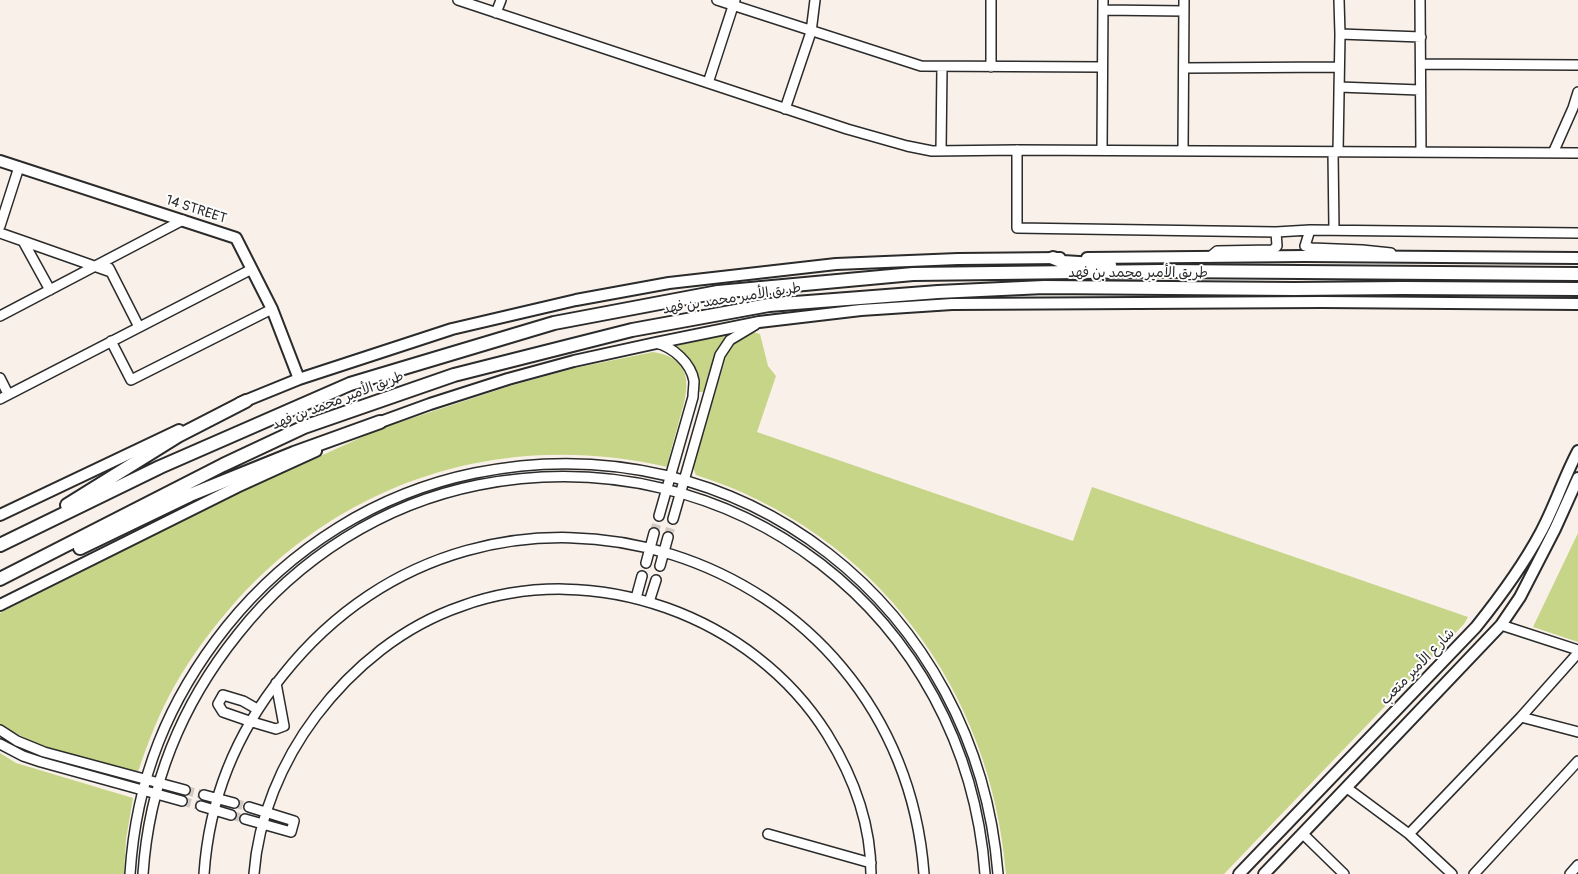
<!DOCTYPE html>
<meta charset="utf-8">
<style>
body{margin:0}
canvas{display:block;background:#f9f1e9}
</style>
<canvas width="1578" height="874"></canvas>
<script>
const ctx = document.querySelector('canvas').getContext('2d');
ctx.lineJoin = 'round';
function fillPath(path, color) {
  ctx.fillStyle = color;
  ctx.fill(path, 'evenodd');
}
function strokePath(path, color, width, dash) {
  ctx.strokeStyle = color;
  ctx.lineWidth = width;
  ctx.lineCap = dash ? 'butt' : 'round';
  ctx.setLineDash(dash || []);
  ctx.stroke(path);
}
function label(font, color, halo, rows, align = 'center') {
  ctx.font = font + ' Pangolin,"Playpen Sans Arabic",sans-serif';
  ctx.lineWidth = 4;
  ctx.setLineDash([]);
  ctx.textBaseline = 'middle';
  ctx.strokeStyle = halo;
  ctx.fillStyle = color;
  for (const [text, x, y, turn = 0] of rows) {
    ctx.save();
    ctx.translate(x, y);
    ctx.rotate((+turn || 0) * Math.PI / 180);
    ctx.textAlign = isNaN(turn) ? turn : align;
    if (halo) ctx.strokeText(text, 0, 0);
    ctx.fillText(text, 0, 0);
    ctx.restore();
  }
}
const green = new Path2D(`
 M753 332 760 334 768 366 776 376 757 432 1073 541 1092 487 1468 617 1464 624 1224 874H1006C991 689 875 532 696 475L693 468 728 350 733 343Z
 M729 334C713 350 710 371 703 392H699C699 372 692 359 676 346Z
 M653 352C699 359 687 395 678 425 674 439 670 453 667 467 506 430 348 478 237 600 214 626 192 655 175 685 159 713 148 742 138 772 90 760 43 752 0 724V613L239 493 382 428 510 386 575 368Z
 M1578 533V642L1533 627Z
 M0 753 16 763 133 798 126 839 124 874H0Z`);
const minorTunnel = new Path2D(`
 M654 533 659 516
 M668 537 673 519
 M185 790 204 795
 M182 801 201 806
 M234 803 249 807
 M231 815 245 819`);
const minor = new Path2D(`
 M458 0 847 129 907 146 932 151 1017 150 1578 153
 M717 0 921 66 1102 67
 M1420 0 1421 152
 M1103 10 1184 11
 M496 13 501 0
 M1340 34 1421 37
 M1422 64 1578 65
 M991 67V0
 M1185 68 1339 67
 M708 83 735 0
 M1339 87 1420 90
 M785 109 811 32 815 0
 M1017 150V228L1276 232 1310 230 1578 233
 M1102 150 1103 0
 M941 151 942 67
 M1183 151 1184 0
 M1333 152 1334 230
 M1338 152 1340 34 1339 0
 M1553 153 1573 108 1578 92
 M0 226 19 167
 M1310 230 1305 246 1311 248 1362 250 1391 253
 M0 233 23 241 50 290
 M23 241 111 272
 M1210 257 1217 251 1273 250 1277 246 1276 232
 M109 268 139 327
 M0 316 183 220
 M111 341 131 380 272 309
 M656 343C673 347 691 363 694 381 694 386 693 392 693 397L659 516
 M0 378 8 394
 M0 399 252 269
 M673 519 720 355 730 340 755 325
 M646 563 654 533
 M660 566 668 537
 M636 598 642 576
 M649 602 656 580
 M1501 625 1578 650
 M257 709 243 701 223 695 218 704 223 712 249 721 276 729 284 726 276 683
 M1521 717 1578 653
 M0 730 17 741 44 752 185 790
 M0 744 23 756 41 762 182 801
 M1347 788 1409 834 1452 874
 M204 795 234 803
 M201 806 231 815
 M245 819 291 832 294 821 249 807
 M768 834 871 863
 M1303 834 1344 874
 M1409 834 1521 717 1578 732
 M130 874C136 779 168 700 227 626 290 548 377 493 475 473 740 419 977 607 998 874
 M143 874C149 783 181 705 238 634 298 558 383 504 478 485 734 435 966 615 985 874
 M204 874C209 800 236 733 283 675 488 416 900 546 924 874
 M254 874C258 818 282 761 316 716 353 667 403 626 462 606 594 558 753 616 827 734 853 776 871 824 871 874
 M1474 874 1578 761
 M1570 874 1578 865`);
const major = new Path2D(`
 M0 161 236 238 272 309 299 379
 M1087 258 1305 256 1578 258
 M240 403 299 379 452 329 576 300 669 283 836 264 958 259 1060 258
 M375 424 430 404 508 379 574 361 656 343 759 322 861 310 952 304 1322 302 1578 304
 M0 515 179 430
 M0 605 237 487 316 451
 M1239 874 1476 627C1500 597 1523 566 1541 532 1555 506 1564 477 1578 451
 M1264 874 1501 625 1520 597 1555 529 1578 478`);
const highway = new Path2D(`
 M1053 258 1063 262 1110 265
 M67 505 178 436 246 401
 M0 545 160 467 350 384 554 323 718 292 913 274 1161 271 1578 274
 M80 548 190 495 294 453 380 422
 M0 579 223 465 304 427 454 375 632 330 769 305 938 292 1044 287 1294 289 1402 288 1578 289`);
const streetNames = [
 ["14 STREET",196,210,18],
 ["طريق الأمير محمد بن فهد",1138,273],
 ["طريق الأمير محمد بن فهد",732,299,-9],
 ["طريق الأمير محمد بن فهد",338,401,-21],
 ["شارع الأمير متعب",1418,667,-46]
];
fillPath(green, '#c7d589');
strokePath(minorTunnel, '#d0c9c3', 9, [9, 4.5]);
strokePath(minor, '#2b2b2b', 12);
strokePath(major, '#2b2b2b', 14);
strokePath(highway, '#2b2b2b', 16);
strokePath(minor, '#fff', 9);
strokePath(major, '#fff', 10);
strokePath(highway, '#fff', 12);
label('14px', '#2b2b2b', '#fff', streetNames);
</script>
